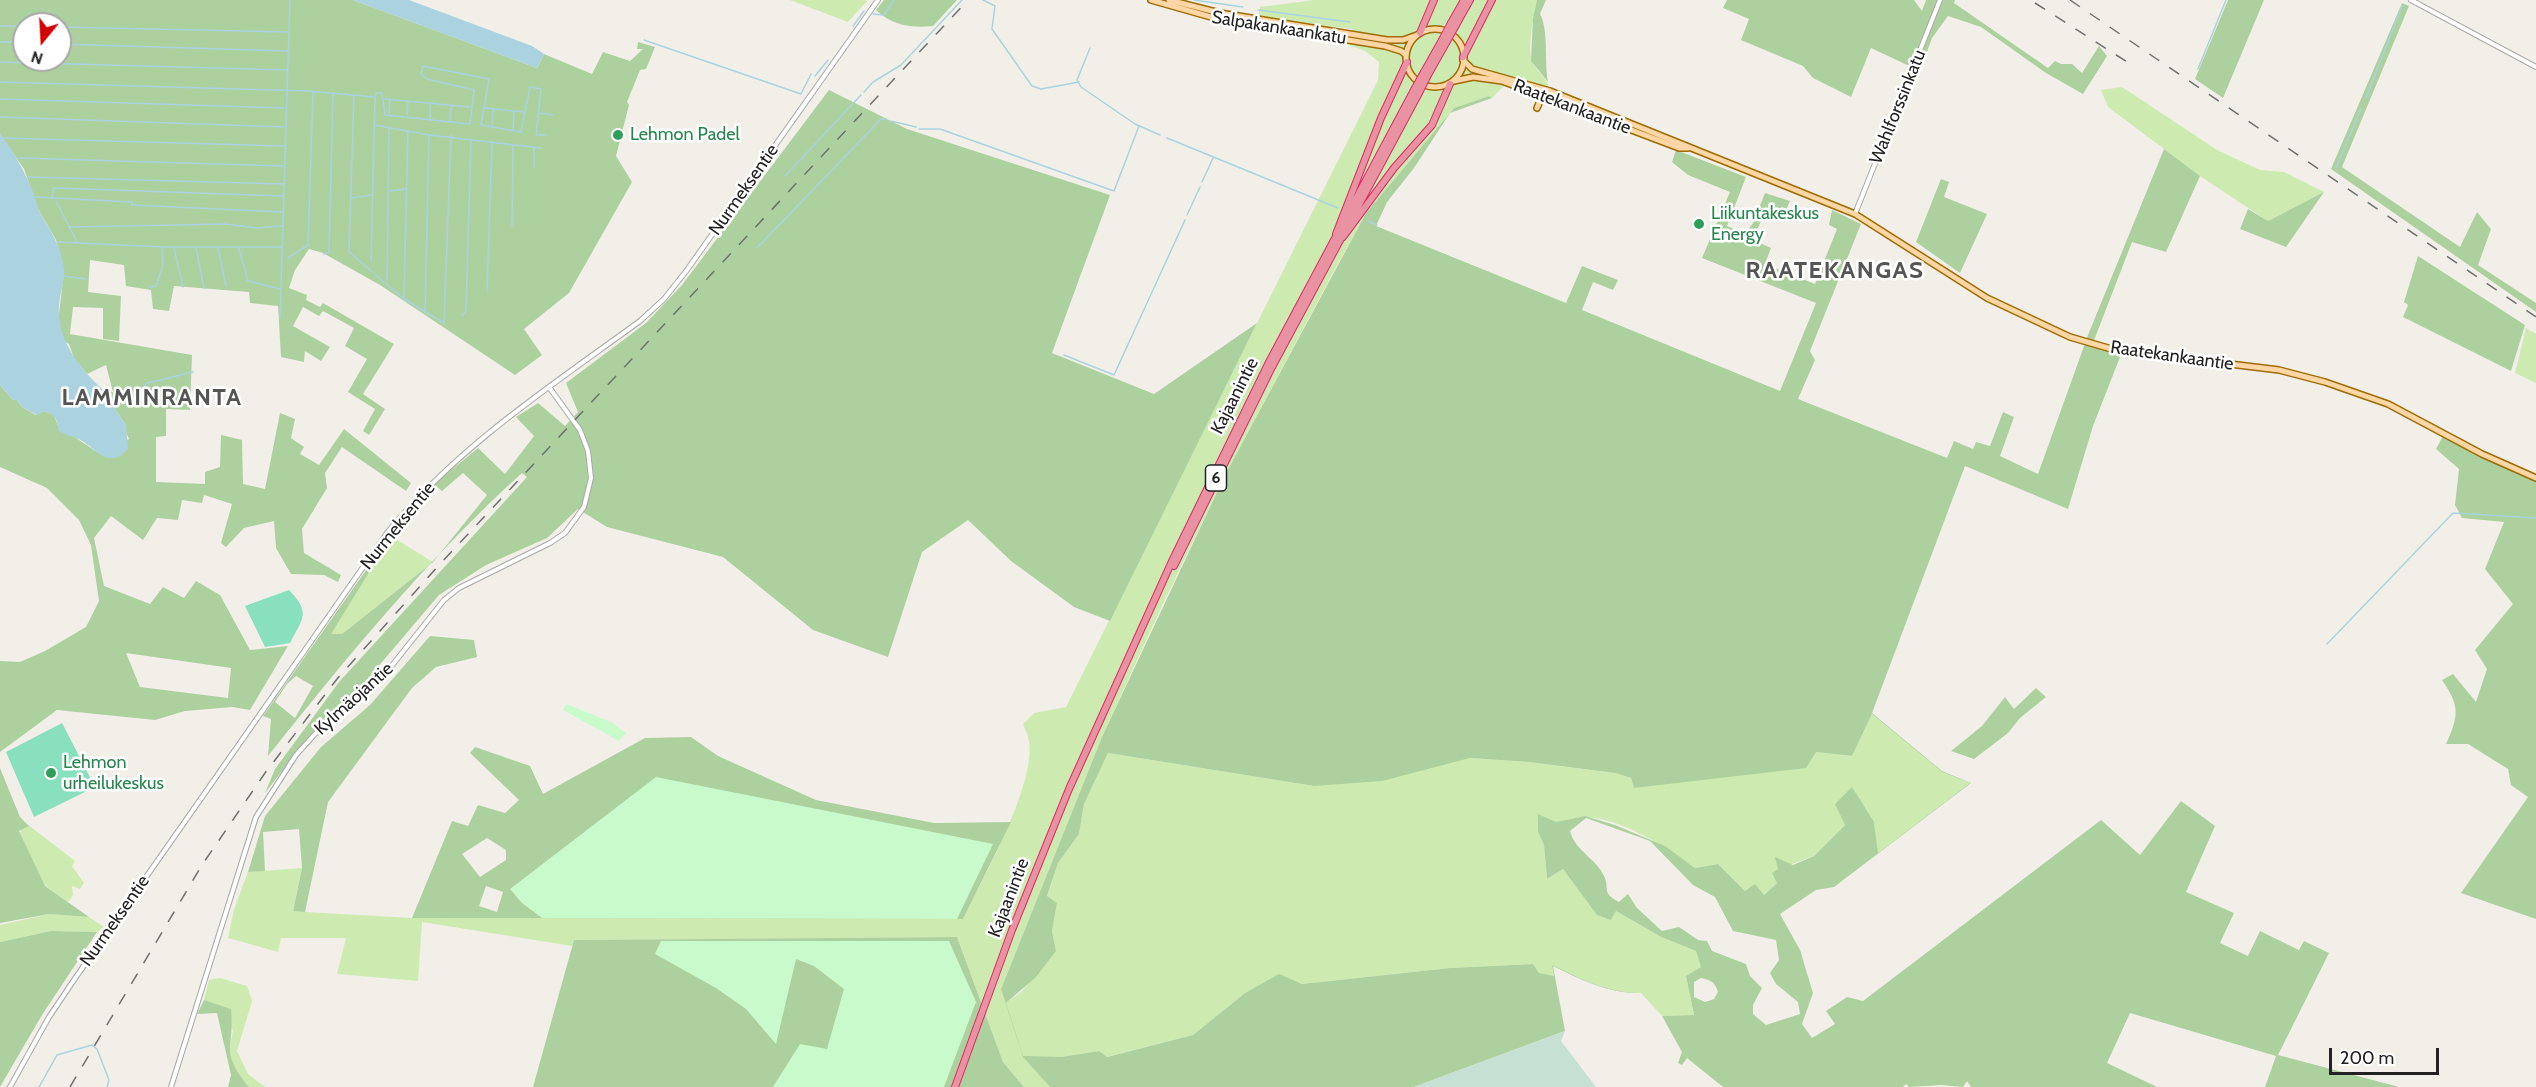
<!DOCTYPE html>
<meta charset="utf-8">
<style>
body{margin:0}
#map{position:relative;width:2536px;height:1087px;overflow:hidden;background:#f2efe9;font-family:Cabin,sans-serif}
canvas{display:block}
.north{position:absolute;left:12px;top:12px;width:60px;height:60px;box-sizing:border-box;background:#fff;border:2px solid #a7a7a7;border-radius:50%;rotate:198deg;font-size:16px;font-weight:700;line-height:24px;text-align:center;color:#222}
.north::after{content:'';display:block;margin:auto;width:21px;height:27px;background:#d40000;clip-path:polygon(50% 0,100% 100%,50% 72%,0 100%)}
.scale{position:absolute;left:2329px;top:1048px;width:110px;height:27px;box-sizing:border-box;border:3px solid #222;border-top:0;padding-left:8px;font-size:18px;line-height:21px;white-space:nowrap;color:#222;-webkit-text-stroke:4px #fff;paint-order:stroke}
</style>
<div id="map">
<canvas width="2536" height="1087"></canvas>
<div class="north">N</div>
<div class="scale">200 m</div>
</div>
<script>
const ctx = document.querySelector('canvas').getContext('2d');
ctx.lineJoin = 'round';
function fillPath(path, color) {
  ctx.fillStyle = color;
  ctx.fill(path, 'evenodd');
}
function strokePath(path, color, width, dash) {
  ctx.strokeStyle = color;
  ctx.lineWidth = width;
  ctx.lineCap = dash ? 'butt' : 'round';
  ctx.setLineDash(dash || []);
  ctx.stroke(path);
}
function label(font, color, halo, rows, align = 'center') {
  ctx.font = font + ' Cabin,sans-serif';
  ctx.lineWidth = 5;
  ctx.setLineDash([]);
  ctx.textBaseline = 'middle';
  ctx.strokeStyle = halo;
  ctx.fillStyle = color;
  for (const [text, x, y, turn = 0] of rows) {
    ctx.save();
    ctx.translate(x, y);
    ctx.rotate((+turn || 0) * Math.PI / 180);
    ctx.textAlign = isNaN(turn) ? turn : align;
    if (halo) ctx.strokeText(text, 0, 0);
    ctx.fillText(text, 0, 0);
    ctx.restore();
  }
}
const grass = new Path2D(`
 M790 0H864L867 1 848 22Z
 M1314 0H1537C1534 13 1527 49 1532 61 1536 72 1547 77 1549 89L1514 76 1492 98 1489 96 1454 108 1366 213 1335 269 1225 475 1160 610 1102 737 1001 989 1006 1003 1021 992 1056 951 1052 931 1057 903 1047 897 1058 863 1079 834 1084 804 1108 753 1314 786 1470 758 1529 762 1615 773 1631 778 1634 788 1816 752 1852 756 1872 714 1942 772 1970 783 1877 854 1874 822 1845 825 1814 856 1778 869 1777 883 1764 895 1745 891 1718 864 1695 868C1667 847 1622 819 1586 817 1573 816 1551 825 1538 832L1544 845 1547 879 1563 869 1598 915 1616 911 1661 937 1696 951 1702 968 1686 976 1694 1015 1662 1016 1641 993C1610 993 1581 979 1553 966L1554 977 1539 973 1532 964 1450 968 1302 984 1279 975 1245 993 1193 1035 1106 1057 1099 1051 1061 1057H1024L1050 1087H1024L1003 1062 957 937 575 940 572 946 422 922 418 981 337 974 346 938H281L278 952 228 938 234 909 248 872 302 868 293 910 305 912 412 918 963 919C983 878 1036 785 1029 741 1028 735 1025 729 1023 724L1034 713 1066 707 1378 80 1379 62 1365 51 1349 45 1352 29 1258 17 1260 7Z
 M2122 87 2217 150 2260 170 2284 172 2324 192 2268 221 2200 176 2108 107 2101 90Z
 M2526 328 2536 334V383L2515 373Z
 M389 535 433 562 342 634H330Z
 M27 824 75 861 72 866 84 883 80 889 72 886 73 895 68 902 42 883 20 833 22 827Z
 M49 914 89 917 104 927 97 932 51 931 0 942V925Z
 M220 978 247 986 252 1001 237 1051 248 1074 265 1087H249C230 1064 227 1059 233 1030L204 1000 209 980Z`);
const forest = new Path2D(`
 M0 0H353L537 68 544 54 592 74 603 52 630 61 643 49H637L638 42 655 47 646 69 640 70 627 102 629 105 616 156 632 182 569 293 524 329 542 355 515 375 380 285 323 253 309 249 295 270 289 288 307 295 306 300 320 307 323 303 394 344 363 394 385 409 369 435 363 431 375 409 348 392 367 359 345 346 354 328 323 311 319 316 303 307 293 326 330 347 321 361 305 351 304 362 281 357 278 306 250 303 249 292 174 286 169 311 153 309 151 290 126 286 124 265 90 260 88 292 121 296 119 341 103 339V308L73 307 70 334 192 355 190 410 166 409V436L156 437V482L205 484V472L220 467 221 435 242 440 243 484 265 489 280 413 295 419 291 438 304 447 300 454 319 465 344 429 411 483 406 491 342 447 325 473 327 488 302 529 304 553 341 575 338 582 324 575 291 574 276 548 274 521 244 528 226 547 221 543 232 504 204 495 202 503 182 500 178 520 157 518 143 540 111 516 94 538 104 586 150 604 163 587 184 598 196 581 220 595 250 650 288 646 250 710 232 707 185 711 155 720 57 710 0 752V661L20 662 45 651 86 627 99 601 91 545 79 520 47 488 0 467V385L13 400H17L22 407 36 415 44 411 54 415 58 426 100 454 129 439 125 430 126 425 114 408 112 398 104 391 113 392 106 365 87 374 74 358 69 344 64 341 58 322 64 271 56 240 38 209 24 169 0 134ZM24 24H60V60H24ZM126 653 231 668 228 698 140 687Z
 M884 0H957L933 26C911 28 893 26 876 10Z
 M1537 0H1546L1540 14C1549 31 1544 61 1548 82L1531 61 1533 18Z
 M1727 0H1914L1922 11 1926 0H1955L1954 3 2048 68 2055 61 2061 64H2072L2082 73 2099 46 2107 56 2083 94 2046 73 1981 27 1948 16 1932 38 1920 71 1871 48 1851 97 1813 78 1803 66 1741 40 1749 19 1723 8Z
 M2228 0H2264L2223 98 2195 79Z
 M2402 3 2409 6 2342 167 2460 247 2477 212 2491 229 2478 265 2536 303V312L2331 169Z
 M829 90 907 129 1110 195 1052 353 1154 394 1257 323 1110 621 1074 607 1011 561 968 520 922 552 888 657 813 630 723 557 607 527 578 509 547 538 486 565 439 595 354 695 310 735 265 793 275 769 339 682 527 477 522 473C428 558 347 657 268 756L271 719 263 716 369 566 368 574 331 634H342L433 562 487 495 463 473 442 491 434 484 478 448 505 474 534 436 516 417 538 403 565 426 578 412 566 383 646 323 682 285ZM296 676 313 686 295 718 275 702 287 684Z
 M1489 96 1492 98 1450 113 1414 168 1387 202 1376 226 1566 303 1582 266 1618 280 1613 290 1593 282 1582 310 1780 391 1816 303 1702 258 1730 192 1688 175 1672 162 1676 150 1746 177 1727 226 1745 234 1753 223 1765 193 1790 201 1785 212 1766 209 1753 240 1771 248 1765 264 1815 284 1837 229 1829 225 1832 210 1861 224 1810 351 1815 360 1798 399 1947 458 1954 441 1973 449 1976 442 1990 446 2003 412 2014 417 2000 456 2038 474 2088 335 2164 149 2200 176 2166 252 2132 242 2093 343 2122 352 2093 426 2068 509 1965 466 1872 713 1942 771 1971 783 1834 887 1816 890 1780 914 1800 950 1813 993 1802 1024 1812 1038 1835 1024 1826 1011 1847 997 1863 1001 2101 820 2140 855 2181 801 2215 826 2186 892 2234 913 2220 943 2248 956 2260 931 2299 950 2304 941 2329 953 2278 1055 2399 1087H2265L2276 1056 2130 1013 2107 1063 2157 1087H1971L1967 1081 1963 1087 1941 1085 1909 1087 1906 1084 1903 1087H1723L1687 1058 1682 1065 1678 1063 1682 1052 1662 1016 1641 993C1610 994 1581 980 1553 966L1565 1031 1414 1087H1050L1023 1057 1001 989 1102 737 1225 475 1366 213 1454 108ZM1872 714 1942 772 1970 783 1878 853 1874 822 1852 787 1835 804 1845 825 1814 856 1793 865 1775 857 1778 869 1772 873 1777 883 1764 895 1755 884 1745 891 1718 864 1695 868 1665 846 1615 825 1585 816 1556 822 1538 814V832L1544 845 1547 879 1563 869 1597 915 1611 920 1616 911 1661 937 1696 951 1701 967 1686 976 1694 1015 1662 1016 1641 993C1609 993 1581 979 1552 965L1554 976 1539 973 1533 964 1450 968 1302 984 1279 974 1245 993 1193 1035 1107 1057 1099 1051 1061 1057 1023 1056 1006 1003 1036 977 1056 951 1052 931 1057 903 1047 896 1058 863 1079 834 1084 804 1108 753 1314 786 1382 781 1470 758 1529 762 1615 773 1631 778 1634 788 1806 768 1816 752 1852 756ZM1586 818 1650 841 1693 885 1715 897 1733 931 1776 940 1779 960 1770 973 1776 984 1798 1002 1800 1014 1766 1025 1753 1014V1005L1762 988 1750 976 1746 964 1712 951 1707 941 1698 940 1679 927 1662 931 1637 908 1628 894 1619 902C1601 893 1610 889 1604 876 1596 858 1575 851 1570 831ZM1701 978C1711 980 1715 982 1718 992L1714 999 1705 1002 1694 997V982Z
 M1941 179 1949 182 1944 197 1987 214 1960 273 1916 242Z
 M2324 192 2286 247 2240 229 2248 209 2268 221Z
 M2418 256 2525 325 2511 371 2403 317 2408 305 2404 302Z
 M2443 436 2480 456 2536 481V919L2461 893 2528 797 2511 785 2508 769 2468 744H2446C2459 716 2460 706 2442 680L2453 674 2476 702 2487 669 2475 650 2513 604 2485 569 2504 522 2462 518 2455 505 2459 469 2436 449Z
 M430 636 474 640 477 657 436 667 412 688 328 802 305 912 293 911 302 868 299 829 263 832 265 871 248 872 265 816 321 747 370 705Z
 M2036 688 2046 697 2020 718 2008 733 1974 759 1951 751 1982 726 2005 697 2014 709Z
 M691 737 718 756 816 800 934 823 1011 822 963 919 412 918 452 821 468 826 478 805 505 813 519 800 470 753 475 747 530 766 543 794 645 738ZM487 838 506 850V860L480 877 462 854ZM486 886 503 892 497 912 479 906Z
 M0 768 20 817 29 826 19 831 45 886 89 917 49 914 0 923Z
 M51 931 97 932 42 1015 0 1087V942Z
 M957 937 1003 1062 1024 1087H533L574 940Z
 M204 1000 231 1009C235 1051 219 1050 249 1087H228L231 1075 217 1013 197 1014Z`);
const wetland = new Path2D(`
 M1565 1031 1561 1041 1596 1087H1414Z`);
const park = new Path2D(`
 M566 704 611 722 626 733 619 741 563 710Z
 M656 777 993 844 957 919 542 918 522 903 510 889Z
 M661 941H949L976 1002 944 1087H773L800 1044 827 1049 844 989 814 966 796 959 776 1044 746 1009 716 988 655 954Z`);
const pitch = new Path2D(`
 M289 590C311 613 303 618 290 643L265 647 245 606Z
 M62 723 95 787 34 817 6 752Z`);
const water = new Path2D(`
 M353 0H409L532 46 544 54 537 68Z
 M0 134C14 152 23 169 32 189 35 196 36 204 39 211 50 231 61 245 64 269 65 280 60 293 59 305 56 342 84 375 113 398L116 403 114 408 126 425 128 449C107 473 94 444 76 438 69 435 65 435 59 431 56 418 57 416 44 411L37 415 22 407 17 400H13L0 385Z`);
const stream = new Path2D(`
 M983 0 995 6 992 29 1032 86 1041 89 1079 82
 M1194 0 1243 7
 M1258 10 1350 22
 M873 14 884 15 894 0
 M0 26H24
 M853 26 864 11
 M60 27 288 32
 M644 40 801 94 811 74
 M0 42H24
 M60 44 288 51
 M1090 48 1077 80 1081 87 1135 124 1160 135
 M0 62 287 70
 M2198 69 2226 0
 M815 76 828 60
 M0 82 308 91 375 97 376 93H382L385 115 470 124 474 90 427 79 421 73 423 66 489 79 481 125 521 132 530 87 541 89 536 135H546
 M864 92 873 82 901 65 962 0
 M354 95 349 252 404 299 444 323 451 135
 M2366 98 2402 6
 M0 99 286 108
 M385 99 470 107
 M430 104V120
 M484 108 524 112
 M539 113 553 115
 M389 114 390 99
 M407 115 408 102
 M0 117 285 127
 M891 121 916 127
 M450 122 451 106
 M375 125 429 135 541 148
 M492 128 493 109
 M919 129H940L1114 191 1139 126
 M513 131 514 112
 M2 138 285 146
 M1167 138 1338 208
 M19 158 284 166
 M534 167V148
 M2336 168 2361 109
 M785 176 861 95
 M28 177 284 184
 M1202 182 1213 158
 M390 191 406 189
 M35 197 132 202V205L283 212
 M52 198 53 188 284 196
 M351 198 372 195
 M56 201 77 242
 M1187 215 1200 187
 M1368 221 1377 225
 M512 226 513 145
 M69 227 226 224 256 228 282 226
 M58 242 162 247H282
 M174 248 183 287
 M196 248 204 288
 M218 248 226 286
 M757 248 881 119H886
 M239 249 248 281 280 289
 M324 254 329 252 333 94
 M288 258 308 245 313 92
 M371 261 375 98
 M64 276 86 279
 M387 280 389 128
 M149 287 156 286 163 265 162 248
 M487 291 492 142
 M404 297 408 131
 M425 311 429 135
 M462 316 466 311 471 140
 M280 318 290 0
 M1064 355 1114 375 1185 220
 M116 404 136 398 147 383 193 372
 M2327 644 2453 513 2536 518
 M39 1087 57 1055 92 1045 97 1049 109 1080 107 1087`);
const minor = new Path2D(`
 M2411 0 2536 67
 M1855 214 1940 0
 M10 1087 49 1017 76 977 387 533C458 446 551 386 640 321L664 299 687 270 878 0
 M171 1087 256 817 296 755 315 734 386 673 444 600 459 588 550 543 565 533 584 507 591 478 588 451 580 430 549 387`);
const major = new Path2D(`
 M1151 0 1218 19 1385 46 1401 51 1406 55
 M1169 0 1220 13 1387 40H1403L1417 35
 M1406 58a29 29 0 1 1 58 0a29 29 0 1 1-58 0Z
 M1463 60 1472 69 1550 91 1855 214 1987 298 2070 337 2115 350 2279 370 2325 382 2388 404 2482 454 2536 478
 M1454 81 1473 77 1502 81 1679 148H1688
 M1537 108 1540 101 1538 93`);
const highway = new Path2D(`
 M1451 23 1464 0
 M1456 25 1470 0
 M1420 33 1434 0
 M1463 57 1492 0
 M1424 72 1442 40
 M1428 75 1446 43
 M1336 234 1381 118 1407 62
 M1343 237 1394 168 1432 125 1450 84
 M1174 566 1272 367 1419 93
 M955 1087 1012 930 1069 789 1173 559 1268 364 1414 90`);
const rail = new Path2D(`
 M2070 0 2536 317
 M2035 3 2135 67
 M70 1087 202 865 265 773 337 679 440 564 968 0`);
const highwayBridge = new Path2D(`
 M1442 40 1451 23
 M1446 43 1456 25
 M1414 90 1424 72
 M1419 93 1428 75`);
const markers = [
 [618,135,6,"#2e9e5b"],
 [1699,224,6,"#2e9e5b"],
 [51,773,6,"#2e9e5b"]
];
const shields = [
 [1216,478,21]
];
const shieldNames = [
 ["6",1216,478]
];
const streetNames = [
 ["Salpakankaankatu",1279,28,9],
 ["Raatekankaantie",1572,107,21],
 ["Wahlforssinkatu",1898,107,-68],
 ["Nurmeksentie",744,190,-55],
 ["Raatekankaantie",2172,356,8],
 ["Kajaanintie",1235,396,-63],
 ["Nurmeksentie",398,526,-51],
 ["Kylmäojantie",354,699,-42],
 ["Kajaanintie",1009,898,-69],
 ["Nurmeksentie",115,921,-55]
];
const leisureNames = [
 ["Lehmon Padel",630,135],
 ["Liikuntakeskus",1711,214],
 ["Energy",1711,235],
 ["Lehmon",63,763],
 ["urheilukeskus",63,784]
];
const districtNames = [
 ["RAATEKANGAS",1835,271],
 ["LAMMINRANTA",152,398]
];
fillPath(grass, '#cdebb0');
fillPath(forest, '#add19e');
fillPath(wetland, '#c6e0d4');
fillPath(park, '#c8facc');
fillPath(pitch, '#88e0be');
fillPath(water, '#aad3df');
strokePath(stream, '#aad3df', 1.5);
strokePath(minor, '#a9a9a9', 6);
strokePath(major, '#a06b00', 8);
strokePath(highway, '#dc2a67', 8);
strokePath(minor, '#fff', 4);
strokePath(major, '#fcd6a4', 5);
strokePath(highway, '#e892a2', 6);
strokePath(rail, '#707070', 1.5, [12, 12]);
strokePath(highwayBridge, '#dc2a67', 8, []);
strokePath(highwayBridge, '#e892a2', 6);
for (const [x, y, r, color] of markers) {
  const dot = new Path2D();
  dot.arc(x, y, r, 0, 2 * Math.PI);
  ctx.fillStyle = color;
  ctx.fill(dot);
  strokePath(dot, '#fff', 2);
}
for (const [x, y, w] of shields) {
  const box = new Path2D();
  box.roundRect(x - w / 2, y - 13, w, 26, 4.5);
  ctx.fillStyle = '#fff';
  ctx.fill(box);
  strokePath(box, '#222', 1.5);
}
label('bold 16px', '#222', null, shieldNames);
label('18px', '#222', '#fff', streetNames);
label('18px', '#27864d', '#fff', leisureNames, 'left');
ctx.letterSpacing = '1.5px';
label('bold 24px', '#555', '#fff', districtNames);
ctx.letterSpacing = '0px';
</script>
